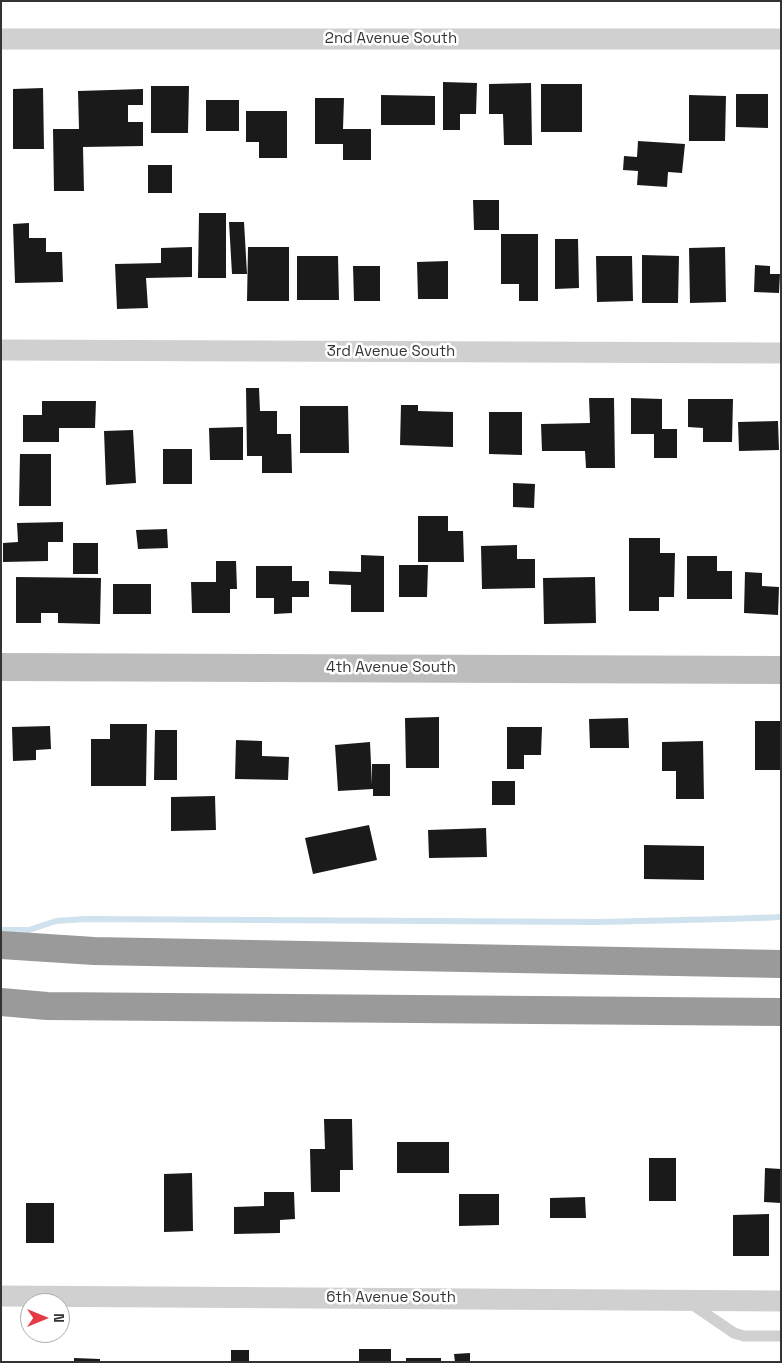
<!DOCTYPE html>
<style>
body{margin:0}
#map{position:relative;width:782px;height:1363px;overflow:hidden;background:#fff;font-family:"Space Grotesk",sans-serif}
canvas{display:block}
.frame{position:absolute;inset:0;border:2px solid #333;pointer-events:none}
.north{position:absolute;left:20px;top:1293px;width:50px;height:50px;box-sizing:border-box;background:#fff;border:1px solid #adadad;border-radius:50%;rotate:90deg;font-size:14px;font-weight:700;line-height:20px;text-align:center;color:#333}
.north::after{content:'';display:block;margin:auto;width:18px;height:22px;background:#e63946;clip-path:polygon(50% 0,100% 100%,50% 72%,0 100%)}
</style>
<div id="map">
<canvas width="782" height="1363"></canvas>
<div class="frame"></div>
<div class="north">N</div>
</div>
<script>
const ctx = document.querySelector('canvas').getContext('2d');
ctx.lineJoin = 'round';
function strokePath(path, color, width, dash) {
  ctx.strokeStyle = color;
  ctx.lineWidth = width;
  ctx.lineCap = dash ? 'butt' : 'round';
  ctx.setLineDash(dash || []);
  ctx.stroke(path);
}
function fillPath(path, color) {
  ctx.fillStyle = color;
  ctx.fill(path, 'evenodd');
}
function label(font, color, halo, rows, align = 'center') {
  ctx.font = font + ' "Space Grotesk",sans-serif';
  ctx.lineWidth = 5;
  ctx.setLineDash([]);
  ctx.textBaseline = 'middle';
  ctx.strokeStyle = halo;
  ctx.fillStyle = color;
  for (const [text, x, y, turn = 0] of rows) {
    ctx.save();
    ctx.translate(x, y);
    ctx.rotate((+turn || 0) * Math.PI / 180);
    ctx.textAlign = isNaN(turn) ? turn : align;
    if (halo) ctx.strokeText(text, 0, 0);
    ctx.fillText(text, 0, 0);
    ctx.restore();
  }
}
const stream = new Path2D(`
 M1 930H29L56 921 85 919 600 922C660 920 720 920 781 917`);
const building = new Path2D(`
 M443 82 477 83 476 114H460V130H443Z
 M531 83 532 145H504L503 114H489V84Z
 M541 84H582V132H541Z
 M151 86H189L188 133H151Z
 M43 88 44 149H13V89Z
 M143 89V105H128V122H143V146L83 147 84 191H54L53 129H79L78 91Z
 M736 94H768V128L736 127Z
 M381 95 435 96V125H381Z
 M689 95 726 96 725 141H689Z
 M315 98H344L343 129H371V160H343V144H315Z
 M206 100H239V131H206Z
 M246 111H287V158H259V142H246Z
 M638 141 685 144 682 173 668 172 667 187 637 185 638 171 623 170 624 156 637 157Z
 M148 165H172V193H148Z
 M473 200H499V230H474Z
 M199 213H226V278H198Z
 M229 222H244L247 274H232Z
 M29 223V238H46V252H62L63 282 15 283 13 224Z
 M501 234H538V301H519V284H501Z
 M555 239H578L579 288 555 289Z
 M192 247V277L146 278 148 308 117 309 115 264 161 263V248Z
 M248 247H289V301H247Z
 M725 247 726 302 690 303 689 248Z
 M642 255 679 256 678 303H642Z
 M297 256H338L339 300H297Z
 M596 256H632L633 301 597 302Z
 M448 261V299H418L417 262Z
 M755 265 770 266V274H780L779 293 754 292Z
 M353 266H380V301H354Z
 M246 388H259L260 411H277V434H291L292 473H262V456H247Z
 M589 398H614L615 468H586L585 451H542L541 424 590 423Z
 M631 398 662 399V429H677V458H654V434H631Z
 M688 399H733L732 442H703V428L688 427Z
 M42 401H96L95 428H59V442H23V415H42Z
 M401 405H418V411L453 412V447L400 445Z
 M300 406H348L349 453H300Z
 M489 412H522V455L489 454Z
 M778 421 779 450 739 451 738 422Z
 M243 427V460H210L209 428Z
 M133 430 136 483 106 485 104 431Z
 M163 449H192V484H163Z
 M20 454H51V506H19Z
 M513 483 535 484 534 508 513 507Z
 M418 516H448V531H463L464 562H418Z
 M63 522V542H48V561L3 562V543L18 542 17 523Z
 M167 529 168 548 138 549 136 530Z
 M629 538H660V553H675L674 597H659V611H629Z
 M73 543H98V574H73Z
 M517 545V559H535V588L482 589 481 546Z
 M361 555 384 556V612H351V585L329 584V571L361 572Z
 M687 556H717V571H732V599H687Z
 M216 561H236L237 589H230V613H192L191 582H216Z
 M399 565H428L427 597H399Z
 M256 566H292V581H309V597H292V613L274 614V598H256Z
 M745 572 762 573V586L779 587 778 615 744 613Z
 M16 577 101 578 100 624 58 623V613H41V623H16Z
 M595 577 596 623 544 624 543 578Z
 M113 584H151V614H113Z
 M439 717V768H406L405 718Z
 M628 718 629 748H590L589 719Z
 M755 721H781V770H755Z
 M110 724H147L146 786H91V739H110Z
 M50 726 51 749 36 750V760L13 761 12 727Z
 M507 727H542L541 755H524V769H507Z
 M155 730H177V780H154Z
 M236 740 262 741V756L289 757 288 780 235 779Z
 M703 741 704 799H676V771H662V742Z
 M370 742 372 785V764H390V796H373V789L338 791 335 745Z
 M492 781H515V805H492Z
 M215 796 216 830 171 831V797Z
 M369 825 377 860 313 874 305 838Z
 M486 828 487 857 429 858 428 830Z
 M644 845 704 846V880L644 879Z
 M324 1119H352L353 1170H340V1192H311L310 1149H325Z
 M397 1142H449V1173H397Z
 M649 1158H676V1201H649Z
 M765 1168 781 1169V1203L764 1202Z
 M192 1173 193 1231 164 1232V1174Z
 M264 1192H294L295 1219 280 1220V1233L234 1234V1207L264 1206Z
 M459 1194H499V1225L459 1226Z
 M585 1197 586 1218H550V1198Z
 M26 1203H54V1243H26Z
 M769 1214V1256H733V1215Z
 M359 1349H391V1362H359Z
 M231 1350H249V1362H231Z
 M470 1353V1362H455L454 1354Z
 M74 1358 100 1359V1362H74Z
 M406 1358H441V1362H406Z`);
const lane = new Path2D(`
 M690 1303 734 1333 744 1336H781`);
const street = new Path2D(`
 M1 39H781
 M1 350 781 353
 M1 1296 781 1301`);
const secondary = new Path2D(`
 M1 667 781 670`);
const highway = new Path2D(`
 M1 945 94 951 781 964
 M1 1002 47 1006 781 1012`);
const streetNames = [
 ["2nd Avenue South",391,39],
 ["3rd Avenue South",391,352],
 ["4th Avenue South",391,668],
 ["6th Avenue South",391,1298]
];
strokePath(stream, '#cfe2ee', 6);
fillPath(building, '#1a1a1a');
strokePath(lane, '#d0d0d0', 11);
strokePath(street, '#d0d0d0', 21);
strokePath(secondary, '#bdbdbd', 28);
strokePath(highway, '#9a9a9a', 28);
label('15px', '#333', '#fff', streetNames);
</script>
